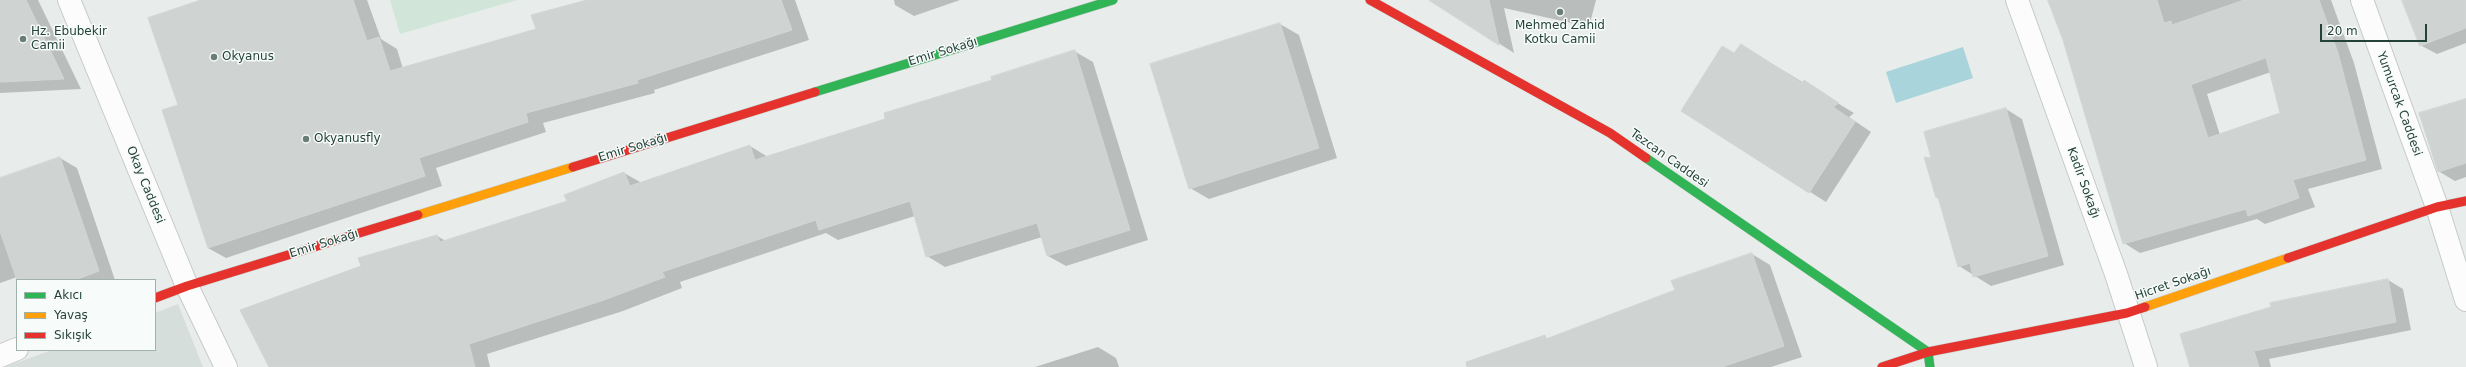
<!DOCTYPE html>
<meta charset="utf-8">
<style>
body{margin:0}
#map{position:relative;width:2466px;height:367px;overflow:hidden;background:#e8edeb;font-family:"DejaVu Sans",sans-serif}
canvas{display:block}
.legend{position:absolute;left:16px;top:279px;width:140px;height:72px;box-sizing:border-box;background:#f7fbf9;border:1px solid #a3b1ad;margin:0;padding:5px 7px;list-style:none;font-size:12px;color:#24423a}
.legend li{display:flex;align-items:center;gap:8px;height:20px}
.legend b{width:20px;border:1px solid #a3b1ad}
.scale{position:absolute;left:2320px;top:24px;width:107px;height:18px;box-sizing:border-box;border:2px solid #24423a;border-top:0;padding-left:5px;font-size:12px;line-height:14px;white-space:nowrap;color:#24423a;-webkit-text-stroke:3px #f7fbf9;paint-order:stroke}
</style>
<div id="map">
<canvas width="2466" height="367"></canvas>
<ul class="legend">
<li><b style="height:5px;background:#30b455"></b>Akıcı</li>
<li><b style="height:5px;background:#ff9f0a"></b>Yavaş</li>
<li><b style="height:5px;background:#e5322d"></b>Sıkışık</li>
</ul>
<div class="scale">20 m</div>
</div>
<script>
const ctx = document.querySelector('canvas').getContext('2d');
ctx.lineJoin = 'round';
function fillPath(path, color) {
  ctx.fillStyle = color;
  ctx.fill(path, 'evenodd');
}
function strokePath(path, color, width, dash) {
  ctx.strokeStyle = color;
  ctx.lineWidth = width;
  ctx.lineCap = dash ? 'butt' : 'round';
  ctx.setLineDash(dash || []);
  ctx.stroke(path);
}
function label(font, color, halo, rows, align = 'center') {
  ctx.font = font + ' "DejaVu Sans",sans-serif';
  ctx.lineWidth = 3;
  ctx.setLineDash([]);
  ctx.textBaseline = 'middle';
  ctx.strokeStyle = halo;
  ctx.fillStyle = color;
  for (const [text, x, y, turn = 0] of rows) {
    ctx.save();
    ctx.translate(x, y);
    ctx.rotate((+turn || 0) * Math.PI / 180);
    ctx.textAlign = isNaN(turn) ? turn : align;
    if (halo) ctx.strokeText(text, 0, 0);
    ctx.fillText(text, 0, 0);
    ctx.restore();
  }
}
const built = new Path2D(`
 M178 304 203 367H5L52 350H155V313Z`);
const green = new Path2D(`
 M390 0H517L400 34Z`);
const water = new Path2D(`
 M1963 47 1973 78 1896 103 1886 72Z`);
const shadow = new Path2D(`
 M0 0H38L81 89 0 93Z
 M204 0H367L381 39 397 49 403 69 537 30 591 0H795L809 40 654 90 655 93 543 123 546 132 436 168 442 186 226 258 208 248 179 106Z
 M894 0H960L914 16 895 5Z
 M1431 0H1596L1589 27 1504 8 1514 53Z
 M2049 0H2331L2354 63 2382 169 2308 189 2315 207 2265 224 2257 219 2140 253 2124 243 2064 40ZM2271 72 2282 114 2220 135 2207 94Z
 M2403 0H2466V43L2437 54 2420 45Z
 M1280 24 1299 35 1337 158 1209 199 1190 188Z
 M1741 45 1854 113 1849 117 1871 132 1826 202 1682 111Z
 M1074 51 1093 62 1148 240 1066 266 1048 256 1042 237 945 267 927 256 915 216 838 240 826 233 680 282 682 288 623 311 487 354 490 367H270L362 266 437 236 446 241 568 202 566 196 624 173 642 183 750 146 768 157 887 120Z
 M2466 100V177L2455 181 2438 171Z
 M2006 109 2022 119 2064 265 1991 286 1959 266 1940 199 1936 197 1933 159Z
 M60 158 77 168 115 280H18L17 277 0 283V179Z
 M1752 254 1770 265 1802 357 1771 367H1469L1545 337 1548 339 1676 291Z
 M2388 280 2403 289 2411 330 2269 359 2271 367H2191Z
 M1098 347 1116 358 1119 367H1035Z`);
const building = new Path2D(`
 M0 0H26L64 79 0 82Z
 M201 0H353L367 41 379 37 390 71 536 29 531 15 587 0H781L792 30 637 80 638 83 526 113 528 122 419 158 425 176 208 248 162 110 178 105 148 18Z
 M1429 0H1489L1499 45Z
 M2048 0H2157L2164 23 2171 21 2172 25 2244 0H2319L2338 53 2366 160 2293 180 2299 198 2248 216 2246 209 2123 244 2063 40ZM2266 58 2280 113 2208 138 2191 85Z
 M2402 0H2466V28L2420 46Z
 M1280 23 1319 148 1189 189 1150 64Z
 M1741 44 1802 83 1804 80 1839 103 1833 107 1855 122 1809 193 1681 111 1722 46 1734 53Z
 M1075 50 1130 230 1047 256 1037 223 926 257 910 201 819 230 816 220 662 272 665 277 604 300 469 344 475 367H269L240 310 361 266 358 258 437 235 440 242 567 201 564 195 624 172 630 186 750 145 755 160 885 119 884 113 992 80 991 77Z
 M2466 99V163L2438 172 2419 113Z
 M2006 108 2048 256 1973 277 1970 263 1958 267 1938 197 1936 198 1924 157 1931 158 1924 132Z
 M60 157 99 271 75 280H17L0 231V178Z
 M1752 253 1784 346 1722 367H1467L1466 362 1545 335 1546 339 1675 290 1671 281Z
 M2388 279 2396 322 2254 351 2259 367H2190L2180 334 2271 307 2270 303Z`);
const street = new Path2D(`
 M69 0 187 286 226 367
 M2017 0 2116 274 2146 367
 M2362 0 2437 207 2466 300
 M0 356 17 349`);
const fast = new Path2D(`
 M815 92 1113 0
 M1646 158 1928 352 1930 367`);
const slow = new Path2D(`
 M418 215 573 167
 M2145 307 2288 258`);
const jam = new Path2D(`
 M1370 0 1610 133 1646 158
 M573 167 815 92
 M2288 258 2437 207 2466 201
 M155 298 187 286 418 215
 M1882 367 1928 352 2127 313 2145 307`);
const markers = [
 [1560,12,4,"#697e78"],
 [23,39,4,"#697e78"],
 [214,57,4,"#697e78"],
 [306,139,4,"#697e78"]
];
const poiNames = [
 ["Mehmed Zahid",1560,26,"center"],
 ["Kotku Camii",1560,40,"center"],
 ["Hz. Ebubekir",31,32],
 ["Camii",31,46],
 ["Okyanus",222,57],
 ["Okyanusfly",314,139]
];
const streetNames = [
 ["Emir Sokağı",943,52,-17],
 ["Yumurcak Caddesi",2399,104,70],
 ["Emir Sokağı",633,148,-17],
 ["Tezcan Caddesi",1669,159,35],
 ["Kadir Sokağı",2083,183,70],
 ["Okay Caddesi",145,185,68],
 ["Emir Sokağı",324,244,-17],
 ["Hicret Sokağı",2173,284,-19]
];
fillPath(built, '#d6dedb');
fillPath(green, '#d1e6d8');
fillPath(water, '#a9d4db');
fillPath(shadow, '#0003');
fillPath(building, '#cfd4d2');
strokePath(building, '#d1d6d4', 1);
strokePath(street, '#c5cac8', 24);
strokePath(fast, '#c3cbc8', 10);
strokePath(slow, '#c3cbc8', 10);
strokePath(jam, '#c3cbc8', 10);
strokePath(street, '#fcfcfc', 22);
strokePath(fast, '#30b455', 9);
strokePath(slow, '#ff9f0a', 9);
strokePath(jam, '#e5322d', 9);
for (const [x, y, r, color] of markers) {
  const dot = new Path2D();
  dot.arc(x, y, r, 0, 2 * Math.PI);
  ctx.fillStyle = color;
  ctx.fill(dot);
  strokePath(dot, '#f7fbf9', 1.5);
}
label('12px', '#24423a', '#f7fbf9', poiNames, 'left');
label('12px', '#24423a', '#f7fbf9', streetNames);
</script>
